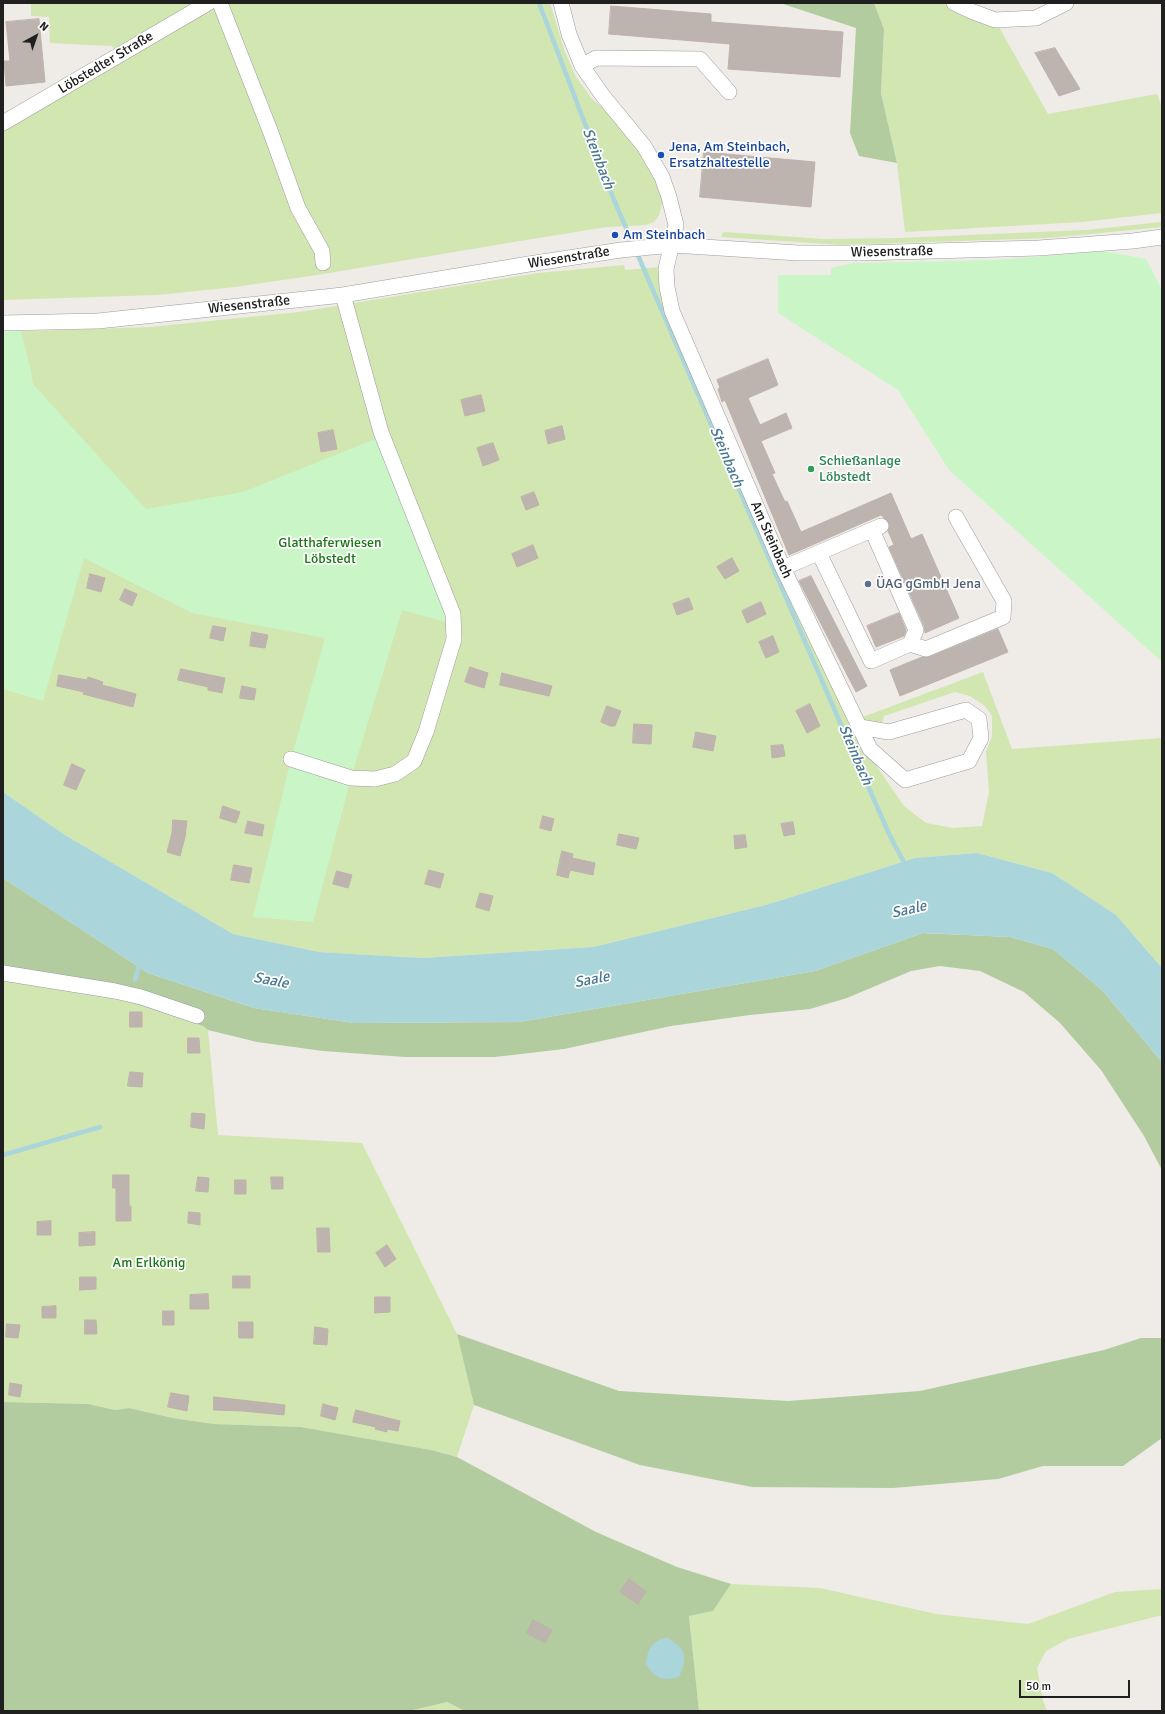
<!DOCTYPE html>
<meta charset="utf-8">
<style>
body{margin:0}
#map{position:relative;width:1165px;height:1714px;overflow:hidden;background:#efebe7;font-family:Signika,sans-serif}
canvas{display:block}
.frame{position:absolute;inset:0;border:4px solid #202020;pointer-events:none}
.north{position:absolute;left:16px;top:16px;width:40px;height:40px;-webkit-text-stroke:3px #fff;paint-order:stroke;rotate:40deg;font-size:11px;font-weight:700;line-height:16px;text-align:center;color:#202020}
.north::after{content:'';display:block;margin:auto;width:14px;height:18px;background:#202020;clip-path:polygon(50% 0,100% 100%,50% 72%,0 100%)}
.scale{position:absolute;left:1019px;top:1680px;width:111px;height:18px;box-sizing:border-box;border:2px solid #202020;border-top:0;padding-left:5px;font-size:12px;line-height:14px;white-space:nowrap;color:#202020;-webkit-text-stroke:3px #fff;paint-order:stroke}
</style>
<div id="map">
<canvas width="1165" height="1714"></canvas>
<div class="frame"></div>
<div class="north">N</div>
<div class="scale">50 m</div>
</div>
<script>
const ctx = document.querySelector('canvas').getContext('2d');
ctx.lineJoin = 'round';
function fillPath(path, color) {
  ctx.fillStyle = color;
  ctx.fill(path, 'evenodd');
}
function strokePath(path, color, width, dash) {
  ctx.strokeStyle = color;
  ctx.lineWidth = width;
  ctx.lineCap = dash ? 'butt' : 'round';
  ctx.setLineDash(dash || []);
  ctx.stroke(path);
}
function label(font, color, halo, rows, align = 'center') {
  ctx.font = font + ' Signika,sans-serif';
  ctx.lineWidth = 3.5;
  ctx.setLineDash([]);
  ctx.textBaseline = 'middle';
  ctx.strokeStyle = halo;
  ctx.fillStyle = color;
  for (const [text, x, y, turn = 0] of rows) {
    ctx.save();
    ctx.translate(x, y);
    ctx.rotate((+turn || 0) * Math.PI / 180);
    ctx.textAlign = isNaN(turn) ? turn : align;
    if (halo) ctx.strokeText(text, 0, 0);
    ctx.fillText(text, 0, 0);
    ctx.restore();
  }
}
const grass = new Path2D(`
 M31 3H550L565 52 576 77 592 99 604 109 637 148 653 176 663 201 659 215 654 222 646 225 607 227 526 240 317 275 235 287 157 295 3 300V131L120 58 112 46 50 43 49 17 31 16Z
 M874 3H954L995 20 1048 114 1157 94 1162 107V213L1082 222 905 232 897 163 881 93 884 29Z
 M1162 222V227L1048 238 843 245 721 237 722 234 724 232 824 239 899 238 1086 230Z
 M624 265 625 270 660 267 856 736 904 806 926 823 953 828 982 826 989 792 986 752 992 736V716L985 706 970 696 955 692 884 716 882 723 867 724 860 718 983 672 1012 749 1162 738V968L1116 915 1052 873 977 853 915 858 766 905 593 947 421 958 319 952 233 934 65 835 3 792V332L150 327 299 312 538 273Z
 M3 979 89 995 114 997 203 1026 208 1030 218 1135 362 1143 457 1334 474 1405 457 1457 431 1450 301 1427 214 1424 173 1418 129 1408 115 1410 88 1404 3 1402Z
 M731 1584 820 1588 936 1614 1028 1624 1115 1592 1162 1589V1615L1068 1639 1046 1651 1037 1668 1043 1700 1047 1711H699L689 1616 713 1611Z
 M447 1702 465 1711H409Z`);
const forest = new Path2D(`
 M780 3H874L884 29 881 93 897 163 859 156 850 133 856 28Z
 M3 878 148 973 254 1008 354 1023 519 1022 815 971 923 933 1010 937 1053 949 1102 990 1162 1062V1170L1144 1136 1101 1070 1060 1023 1024 992 980 971 940 966 911 971 847 998 810 1009 750 1015 671 1026 564 1049 495 1057H405L323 1051 257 1042 208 1030 203 1026 114 997 89 995 3 979Z
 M457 1334 619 1391 788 1401 920 1391 1104 1350 1141 1338H1162V1438L1123 1466H1043L998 1479 893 1488 752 1487 640 1465 474 1405Z
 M3 1402 88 1404 115 1410 129 1408 173 1418 214 1424 301 1427 431 1450 457 1457 596 1532 677 1567 731 1584 713 1611 689 1616 699 1711H465L447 1702 409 1711H3Z`);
const park = new Path2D(`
 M1103 251 1146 259 1162 290V662L949 470 898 390 778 313V275H831V268L853 263 996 260Z
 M21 331 31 371 33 384 146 509 243 492 378 438 449 623 402 610 351 778 313 922 253 917 291 759 325 638 192 613 84 558 43 701 3 689V332Z`);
const water = new Path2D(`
 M3 792 65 835 233 934 319 952 422 958 593 947 766 905 915 858 977 853 1052 873 1116 915 1162 968V1062L1102 990 1053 949 1010 937 923 933 815 971 519 1022 354 1023 254 1008 148 973 3 878Z
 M667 1638C686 1647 688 1658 679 1677 661 1681 656 1679 646 1664 647 1650 652 1640 667 1638Z`);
const stream = new Path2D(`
 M539 3 614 200 842 727 890 836 906 866
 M135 980 140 962
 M3 1155 100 1127`);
const building = new Path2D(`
 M611 6 711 14V22L843 32 840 77 728 69 730 44 609 34Z
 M39 19 45 82 6 86 4 61H10L6 22Z
 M1055 48 1080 89 1059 96 1035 53Z
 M704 152 815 162 811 207 700 197Z
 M768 359 778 385 748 398 760 425 786 413 792 428 761 441 775 473 772 474 785 502 787 501 801 532 891 493 911 539 922 534 959 618 925 633 924 626 889 547 894 545 888 531 889 523 881 515 789 555 725 400 722 402 718 389 720 388 717 380Z
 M481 395 485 411 465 416 461 400Z
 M562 426 565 439 548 444 545 431Z
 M333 430 337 449 321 452 318 433Z
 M493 443 499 460 483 466 477 448Z
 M534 492 539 505 526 510 521 497Z
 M533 545 538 558 517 567 512 554Z
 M732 558 739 571 725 579 717 567Z
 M90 574 105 578 101 592 87 588Z
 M811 576 867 686 856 692 799 581Z
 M125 589 137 594 132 606 120 600Z
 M689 598 693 609 677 615 673 604Z
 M761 602 766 614 747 623 742 611Z
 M899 613 906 630 904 636 876 647 867 626Z
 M213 626 226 628 223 641 210 638Z
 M998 629 1008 652 900 696 890 670 922 657H929Z
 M252 632 268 635 265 648 250 646Z
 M773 636 779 652 766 658 759 642Z
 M470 667 488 673 484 688 465 682Z
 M181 669 225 678 222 693 208 690V687L178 680Z
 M502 673 552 686 549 696 500 685Z
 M59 675 87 680 88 677 103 682 102 685 136 694 133 707 83 694 84 692 57 686Z
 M242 686 256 689 254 700 240 698Z
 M810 704 820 726 807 733 796 711Z
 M607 706 621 711 615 726H610L601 722Z
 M634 724 652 725 651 744 633 743Z
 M696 732 716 736 713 751 693 747Z
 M783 745 785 756 772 758 771 746Z
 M72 764 85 770 76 790 64 785Z
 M223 806 240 812 236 823 220 818Z
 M543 816 554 819 551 831 540 828Z
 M173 820 187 821 185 837 180 856 167 852 172 833Z
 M248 821 264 825 262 836 245 833Z
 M793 822 795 834 784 836 781 824Z
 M619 834 639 838 636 849 617 845Z
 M745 835 747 847 735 849 734 836Z
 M562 851 573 854 572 858 595 863 593 875 570 870 568 878 557 875Z
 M234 865 252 868 249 883 231 880Z
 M429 870 444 874 440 888 425 884Z
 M337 871 352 875 348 888 333 884Z
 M480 893 493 896 489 911 476 907Z
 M130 1012H142V1027H130Z
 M188 1038H199L200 1053H188Z
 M130 1072 143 1073 142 1087 128 1086Z
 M192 1113 205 1114 204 1129 191 1127Z
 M113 1175H129V1206H131V1221H116V1188H113Z
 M198 1177 209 1178 208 1192 196 1191Z
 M271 1177H283V1189H272Z
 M235 1180H246V1194H235Z
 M189 1212 200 1213V1225L188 1223Z
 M51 1221V1235H37V1222Z
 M317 1228H329L330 1252H318Z
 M95 1232V1245L79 1246V1233Z
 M387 1245 396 1259 385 1267 376 1253Z
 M233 1276H250V1288H233Z
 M80 1277H96V1289L80 1290Z
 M208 1294 209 1309H190V1295Z
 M375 1297H390V1312L375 1313Z
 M56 1306V1318H42V1307Z
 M163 1311H174V1325H163Z
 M85 1320H96L97 1334H85Z
 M239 1322H253V1338H239Z
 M7 1324 20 1325 18 1338 6 1337Z
 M315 1327 328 1329 327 1345 314 1344Z
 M10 1383 22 1385 20 1397 9 1395Z
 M171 1393 189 1396 187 1411 168 1407Z
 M214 1397 285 1405 284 1415 243 1411 214 1410Z
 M323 1404 338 1408 335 1420 321 1416Z
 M356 1410 400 1421 398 1431 387 1429V1432L375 1429 376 1427 353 1422Z
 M629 1579 646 1591 638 1604 620 1592Z
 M533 1620 552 1630 545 1643 527 1633Z`);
const minor = new Path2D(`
 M220 3 271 133 298 208 322 251 323 263
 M561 3 569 34 582 66 603 96 644 146 662 177 669 197 676 225 666 269 667 287 672 311 783 568 870 749 905 780 969 761 981 738 979 719 966 710 889 732 860 727
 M954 3 971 11 995 20 1036 18 1066 3
 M582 66 596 58 700 59 729 92
 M3 123 208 3
 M3 323 98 321 343 295 529 264 621 250 673 245 798 253H860L1039 248 1133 241 1162 237
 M819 553 871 661 910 644 916 630 872 530
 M783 568 881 526
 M910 644 926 649 1003 617 1004 601 956 517
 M291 759 351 778 375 779 395 774 414 761 426 732 454 639 453 614 381 432 343 295
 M3 973 115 991 141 997 197 1016`);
const markers = [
 [661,155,4,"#1a4fb4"],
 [615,235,4,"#1a4fb4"],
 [811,469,4,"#2e9e5b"],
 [868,584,4,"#5c6f8a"]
];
const streetNames = [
 ["Löbstedter Straße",106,63,-31],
 ["Wiesenstraße",892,252,-1],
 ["Wiesenstraße",569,258,-9],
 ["Wiesenstraße",249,305,-6],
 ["Am Steinbach",771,540,66]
];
const transitNames = [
 ["Jena, Am Steinbach,",669,147],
 ["Ersatzhaltestelle",669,163],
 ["Am Steinbach",623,235]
];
const leisureNames = [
 ["Schießanlage",819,461],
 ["Löbstedt",819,477]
];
const parkNames = [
 ["Glatthaferwiesen",330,543],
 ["Löbstedt",330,559],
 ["Am Erlkönig",149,1263]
];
const serviceNames = [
 ["ÜAG gGmbH Jena",876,584]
];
const waterNames = [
 ["Steinbach",598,159,69],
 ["Steinbach",726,457,67],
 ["Steinbach",855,755,67],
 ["Saale",909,910,-13],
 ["Saale",592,980,-11],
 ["Saale",271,981,10]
];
fillPath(grass, '#d2e6b1');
fillPath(forest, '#b2cc9f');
fillPath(park, '#caf6c7');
fillPath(water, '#aad5da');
strokePath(stream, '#aad5da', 4.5);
fillPath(building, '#bdb4b0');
strokePath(building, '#c0b1aa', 1);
strokePath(minor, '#9d9d9d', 16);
strokePath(minor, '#fff', 15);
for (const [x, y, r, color] of markers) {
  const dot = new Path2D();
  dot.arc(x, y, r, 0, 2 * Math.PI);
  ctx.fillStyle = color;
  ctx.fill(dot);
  strokePath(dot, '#fff', 1.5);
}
label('14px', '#202020', '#fff', streetNames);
label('14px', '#164399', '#fff', transitNames, 'left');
label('14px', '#27864d', '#fff', leisureNames, 'left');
label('14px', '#197714', '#fff', parkNames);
label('14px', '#4e5e75', '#fff', serviceNames, 'left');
label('italic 15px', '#487792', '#fff', waterNames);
</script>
